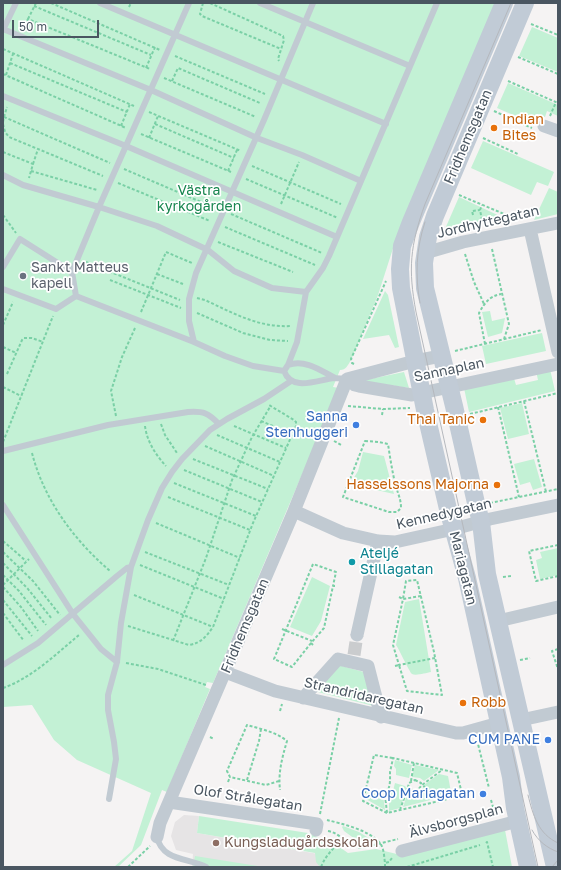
<!DOCTYPE html>
<meta charset="utf-8">
<style>
body{margin:0}
#map{position:relative;width:561px;height:870px;overflow:hidden;background:#f5f3f3;font-family:"Golos Text",sans-serif}
canvas{display:block}
.frame{position:absolute;inset:0;border:4px solid #4a5661;pointer-events:none}
.scale{position:absolute;left:12px;top:20px;width:87px;height:18px;box-sizing:border-box;border:2px solid #4a5661;border-top:0;padding-left:5px;font-size:12px;line-height:14px;white-space:nowrap;color:#4a5661;-webkit-text-stroke:3px #fff;paint-order:stroke}
</style>
<div id="map">
<canvas width="561" height="870"></canvas>
<div class="frame"></div>
<div class="scale">50 m</div>
</div>
<script>
const ctx = document.querySelector('canvas').getContext('2d');
ctx.lineJoin = 'round';
function fillPath(path, color) {
  ctx.fillStyle = color;
  ctx.fill(path, 'evenodd');
}
function strokePath(path, color, width, dash) {
  ctx.strokeStyle = color;
  ctx.lineWidth = width;
  ctx.lineCap = dash ? 'butt' : 'round';
  ctx.setLineDash(dash || []);
  ctx.stroke(path);
}
function label(font, color, halo, rows, align = 'center') {
  ctx.font = font + ' "Golos Text",sans-serif';
  ctx.lineWidth = 3.5;
  ctx.setLineDash([]);
  ctx.textBaseline = 'middle';
  ctx.strokeStyle = halo;
  ctx.fillStyle = color;
  for (const [text, x, y, turn = 0] of rows) {
    ctx.save();
    ctx.translate(x, y);
    ctx.rotate((+turn || 0) * Math.PI / 180);
    ctx.textAlign = isNaN(turn) ? turn : align;
    if (halo) ctx.strokeText(text, 0, 0);
    ctx.fillText(text, 0, 0);
    ctx.restore();
  }
}
const education = new Path2D(`
 M184 815 199 816 197 833 324 855 327 867H192L193 854 176 850 171 836 175 822Z`);
const green = new Path2D(`
 M3 3H498L397 236 378 295 351 360C348 365 346 370 340 370L333 387 339 388 213 683 207 682 205 687 210 689 167 792 162 790 141 845 118 867H114L132 851 151 793 77 760 54 740 32 705 3 707Z
 M532 27 558 38V72L519 56Z
 M508 83 558 105V116L547 111 545 117 537 114 532 123 497 108Z
 M483 141 554 172 548 186 537 182 531 195 471 168Z
 M549 188 558 192V214L534 220Z
 M459 197 504 218 445 229Z
 M385 291 388 295 399 347 395 348 389 335 363 339Z
 M490 311 492 321 505 318 502 333 488 337 482 312Z
 M542 333 546 351 486 364 482 346Z
 M550 369 555 391 469 412 464 388 513 375 516 385 538 380 536 371Z
 M404 372 409 388 363 381 365 380Z
 M522 403 529 434 508 439 500 408Z
 M363 452 384 456 394 494 350 484 358 471Z
 M534 459 542 487 533 490 530 482 520 485 514 464Z
 M558 548V575L540 579 536 560 542 558 540 552Z
 M312 577 330 586 321 621 312 636 290 627Z
 M419 599 431 672C426 673 416 676 412 674 410 673 399 649 396 645L405 602Z
 M338 665 364 672 374 706 314 691Z
 M395 760 412 765 409 778 396 775V769L394 766Z
 M415 765 439 770 424 781 420 778 412 777Z
 M439 774 448 776 451 792 439 795 424 785Z
 M395 783 405 786 407 789 400 808 389 811V795L393 791Z
 M424 787 438 798 403 807 408 792C415 792 419 792 424 787Z
 M367 792 383 795 385 810 366 799Z
 M199 816 308 833 338 846 348 853 376 849 401 855 505 830 512 867H320L316 862 315 853 197 833Z
 M343 826 359 832 372 840 361 843 359 842 344 831 342 827Z
 M195 856 264 867H193Z`);
const streetTunnel = new Path2D(`
 M354 655 357 635`);
const path = new Path2D(`
 M51 3 160 50
 M203 3 200 14 202 16 281 49
 M210 3 283 36 284 40 278 59 279 61
 M34 6 151 55
 M129 7 131 3
 M28 19 36 3
 M531 24 558 35
 M23 30 28 19 150 69
 M3 49 134 106
 M175 56 265 94
 M518 57 558 74
 M10 63 127 112
 M146 68 155 47
 M3 74 126 128
 M6 75 13 54
 M164 78 256 117
 M172 81 178 68 260 103
 M508 81 558 103
 M494 111 532 128
 M149 112 241 151
 M550 116 556 102
 M4 117 7 107
 M3 122 4 117 110 163
 M3 124 5 132 9 137 103 176
 M155 124 234 158
 M121 126 130 104
 M141 134 231 172
 M149 138 158 116
 M483 138 518 154
 M3 152 33 164 29 178
 M33 164 38 149
 M252 166 341 204
 M124 169 215 208
 M31 171 97 190
 M228 171 237 150
 M246 179 338 218
 M118 183 210 221
 M459 195 516 219
 M281 204 299 162
 M231 214 322 253
 M3 215 16 233
 M473 215 472 211 480 210
 M3 219V220
 M482 220 480 210 482 205
 M225 227 315 265
 M218 242 293 272
 M492 249 509 324 504 339
 M465 254 474 282 484 304
 M86 262 180 300
 M157 274 183 284
 M110 280 181 308
 M197 298 205 300C233 313 259 328 291 326
 M141 312 166 252 192 263
 M197 313 243 333 270 340 288 341
 M3 325 13 302
 M485 344 479 313C485 302 490 296 501 294
 M3 347 16 353
 M455 351 542 330
 M354 364 352 363 351 359 386 281
 M7 374 22 340 24 338H32L43 342
 M3 387 21 396
 M524 401 546 492
 M348 406 383 409 410 408
 M498 407 519 497
 M470 414 558 393
 M382 415 383 409
 M116 416 111 391 122 357 135 328
 M261 421 292 434
 M161 424 165 435 177 453
 M145 426C147 442 156 455 166 466
 M234 426 286 448
 M217 435 280 462
 M334 441 341 445
 M365 441 379 442 388 444C390 457 392 470 395 483 397 492 401 498 401 508L397 512H389L343 497Z
 M3 442 53 316
 M205 446 274 476
 M32 453C44 500 74 540 110 571
 M193 459 268 489
 M184 470 262 502
 M174 483 256 516
 M168 497 250 530
 M490 503 558 489
 M156 523 240 558
 M3 541 26 561
 M558 545 529 551 536 581 558 576
 M3 552 33 581 60 615
 M145 552 229 585
 M3 563 28 589 52 619
 M140 565 224 599
 M3 575 19 591 46 625
 M503 577 511 576
 M3 585 29 559
 M3 587 21 607 38 631
 M134 595 213 627
 M421 596 403 599 393 645 399 665 435 658
 M3 600 32 636
 M3 613 24 641
 M128 626 189 645C201 643 206 637 213 627L253 523 296 426V422L294 420 269 405
 M282 629 312 641
 M173 641 206 558 232 480 252 437 270 407
 M311 643 292 667 274 659 313 564 336 572 333 586
 M313 645 311 643 324 628 333 586H335
 M558 649 552 651 558 669
 M520 660 530 658
 M126 663 158 669 206 685
 M395 666 399 665 407 691 442 695 434 652 417 580 406 581 403 599 399 597
 M3 688C32 678 56 654 79 635
 M280 711 282 704
 M210 737 214 739
 M477 740 489 788
 M414 763 393 758C392 763 391 768 390 772 390 780 391 787 385 795L387 813 444 800
 M247 780 259 741 261 729
 M415 780 421 783V786L418 790H412L408 787 409 783Z
 M279 781 266 785 230 777 227 771 247 725C261 729 276 732 287 741 282 758 278 773 280 790
 M411 781 414 763 457 773 462 794 444 800 422 785 442 770
 M228 782 230 777
 M491 800 495 814
 M400 810 408 787
 M387 813 363 801 374 755 393 758
 M320 814 339 718
 M327 820C343 824 368 830 379 842 384 847 384 856 385 863
 M328 831C341 833 349 848 362 848L398 839
 M486 843 487 842 493 867
 M128 867 150 846
 M321 867C326 854 334 849 342 838
 M385 867V863L389 862 392 858
 M407 867 480 845`);
const lane = new Path2D(`
 M100 3 386 124
 M260 3 410 66
 M3 29 151 90 257 138 302 155 361 181
 M3 30 16 3
 M3 96 126 146 337 237
 M3 175 23 185 99 207 189 3
 M3 267 20 239 72 272 99 207 157 226 208 250 234 271 272 288 306 292
 M72 272 76 296
 M3 289 56 309 76 296 194 342 225 356 253 366 284 371C292 392 317 380 334 378 338 378 343 379 347 379
 M194 342 189 321V299L196 273 264 120 313 3
 M288 365C305 359 320 370 335 378
 M284 371 288 365 297 342 306 292 323 268 329 256 437 3
 M3 451 108 425 188 412C204 411 208 413 219 424
 M3 505 73 614 101 649 117 662
 M3 665 38 643 117 576 127 568 131 567
 M109 799 116 759 114 742 108 710V695L117 662 121 623 131 567 148 520 162 488 172 472 182 459 210 430 227 419 264 399 291 381
 M157 837C162 861 189 858 206 867`);
const street = new Path2D(`
 M544 126 558 131
 M530 229 558 352
 M425 253 463 242 558 223
 M354 378 355 385 359 386 412 395 558 364
 M294 511 343 533 378 541 395 542 454 529 490 519 558 505
 M498 621 558 607
 M357 635 378 541
 M225 672 275 691 456 733H463L499 723
 M303 698 338 659 368 666 381 717
 M521 720 558 712
 M169 802 317 824 316 830
 M157 837 160 823 169 802 294 511 347 379 415 361 441 356
 M402 851 518 821`);
const secondary = new Path2D(`
 M504 3 411 222 402 246 400 269 401 288 425 410 448 509 467 578 511 777 515 808 528 867
 M525 3 435 216 428 237 424 263 425 288 454 406 476 503 481 522 487 574 555 867`);
const tram = new Path2D(`
 M511 3 425 204C410 246 408 269 416 312L538 867
 M420 303C415 276 416 249 425 222
 M528 795C533 815 538 834 558 843
 M532 830C538 841 547 848 558 852
 M552 867 558 860`);
const markers = [
 [494,128,4,"#e8710a"],
 [23,276,4,"#6b7280"],
 [483,420,4,"#e8710a"],
 [356,425,4,"#3f7fe0"],
 [497,485,4,"#e8710a"],
 [352,562,4,"#0f9aa8"],
 [463,703,4,"#e8710a"],
 [548,740,4,"#3f7fe0"],
 [483,794,4,"#3f7fe0"],
 [216,843,4,"#8d6e63"]
];
const foodNames = [
 ["Indian",502,120],
 ["Bites",502,136],
 ["Thai Tanic",475,420,"right"],
 ["Hasselssons Majorna",489,485,"right"],
 ["Robb",471,703]
];
const streetNames = [
 ["Fridhemsgatan",468,137,-67],
 ["Jordhyttegatan",488,222,-13],
 ["Sannaplan",449,370,-12],
 ["Kennedygatan",444,514,-13],
 ["Mariagatan",463,568,76],
 ["Fridhemsgatan",245,626,-67],
 ["Strandridaregatan",364,696,13],
 ["Olof Strålegatan",248,798,9],
 ["Älvsborgsplan",456,821,-15]
];
const parkNames = [
 ["Västra",199,191],
 ["kyrkogården",199,207]
];
const worshipNames = [
 ["Sankt Matteus",31,268],
 ["kapell",31,284]
];
const shopNames = [
 ["Sanna",348,417],
 ["Stenhuggeri",348,433],
 ["CUM PANE",540,740],
 ["Coop Mariagatan",475,794]
];
const cultureNames = [
 ["Ateljé",360,554],
 ["Stillagatan",360,570]
];
const educationNames = [
 ["Kungsladugårdsskolan",224,843]
];
fillPath(education, '#e6e4e5');
fillPath(green, '#c3f1d5');
strokePath(streetTunnel, '#caccce', 13, [13, 6]);
strokePath(path, '#7ad0a6', 2, [3, 2]);
strokePath(lane, '#c1cad2', 6);
strokePath(street, '#c1cad2', 13);
strokePath(secondary, '#c1cbd6', 18);
strokePath(tram, '#b5b8bd', 1);
for (const [x, y, r, color] of markers) {
  const dot = new Path2D();
  dot.arc(x, y, r, 0, 2 * Math.PI);
  ctx.fillStyle = color;
  ctx.fill(dot);
  strokePath(dot, '#fff', 1.5);
}
label('14px', '#c56008', '#fff', foodNames, 'left');
label('14px', '#4a5661', '#fff', streetNames);
label('14px', '#17864f', '#fff', parkNames);
label('14px', '#5b616d', '#fff', worshipNames, 'left');
label('14px', '#366cbe', '#fff', shopNames, 'right');
label('14px', '#0d838f', '#fff', cultureNames, 'left');
label('14px', '#785e54', '#fff', educationNames, 'left');
</script>
